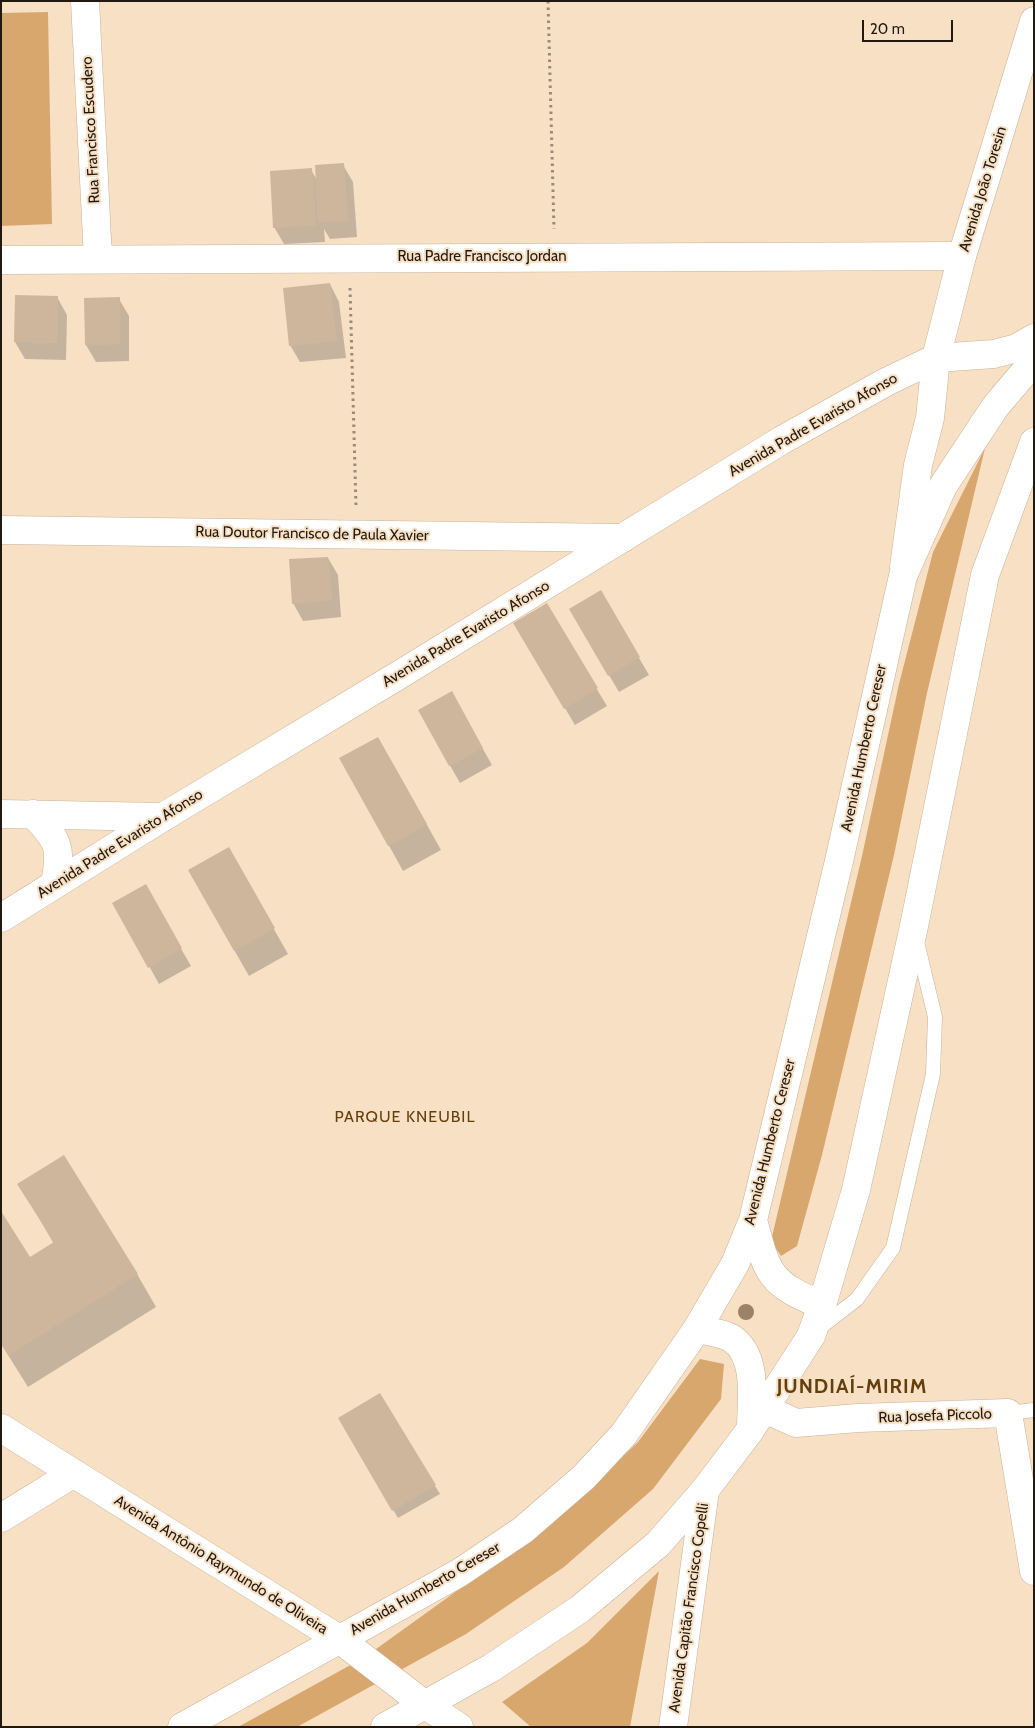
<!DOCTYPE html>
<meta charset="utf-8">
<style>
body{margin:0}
#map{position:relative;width:1035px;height:1728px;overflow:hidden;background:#f8e0c5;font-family:Cabin,sans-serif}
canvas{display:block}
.frame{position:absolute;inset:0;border:2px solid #21190f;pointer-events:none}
.scale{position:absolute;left:862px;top:20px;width:91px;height:22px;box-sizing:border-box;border:2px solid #21190f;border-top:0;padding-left:6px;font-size:15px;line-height:18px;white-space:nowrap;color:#21190f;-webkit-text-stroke:4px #f8e0c5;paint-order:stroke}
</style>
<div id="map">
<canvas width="1035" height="1728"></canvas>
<div class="frame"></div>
<div class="scale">20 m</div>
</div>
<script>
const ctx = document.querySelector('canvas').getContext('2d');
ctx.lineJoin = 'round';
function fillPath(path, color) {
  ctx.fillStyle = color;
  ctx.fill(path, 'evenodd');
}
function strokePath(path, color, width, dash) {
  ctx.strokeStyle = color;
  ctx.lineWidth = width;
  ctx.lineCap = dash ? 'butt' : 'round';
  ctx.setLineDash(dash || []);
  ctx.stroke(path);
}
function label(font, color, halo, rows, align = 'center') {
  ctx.font = font + ' Cabin,sans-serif';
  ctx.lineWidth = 4;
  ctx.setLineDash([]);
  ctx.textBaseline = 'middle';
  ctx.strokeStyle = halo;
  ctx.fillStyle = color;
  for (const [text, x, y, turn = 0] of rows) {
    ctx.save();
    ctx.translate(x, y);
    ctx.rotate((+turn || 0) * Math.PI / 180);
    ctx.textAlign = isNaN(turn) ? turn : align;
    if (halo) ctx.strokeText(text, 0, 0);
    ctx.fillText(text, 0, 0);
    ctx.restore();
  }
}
const green = new Path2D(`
 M48 12 52 224 1 226V13Z
 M985 448 927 693 894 855 822 1155 797 1246 781 1256 771 1241 862 856 899 684 933 552Z
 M700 1359 724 1364 721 1399 653 1489 564 1567 466 1634 297 1727H238L365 1657 558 1518 638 1442Z
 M659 1571 630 1727H531L502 1702 587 1643Z`);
const shadow = new Path2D(`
 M343 165 353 182 357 237 330 239 324 229 325 242 284 244 274 227 311 170 317 180Z
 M330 284 339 302 346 358 300 362 290 345Z
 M57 297 67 315 66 360 25 359 15 342Z
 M119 299 129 316V361L96 362 86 345Z
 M328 558 338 575 341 617 303 621 293 603Z
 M600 591 649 675 619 692 570 609Z
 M546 605 607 706 575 725 515 624Z
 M461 710 492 765 460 783 419 711Z
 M341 759 393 764 441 850 403 871Z
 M228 848 288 954 249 976 189 871Z
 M145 886 191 966 159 984 114 903Z
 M19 1184 137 1274 156 1307 28 1387 1 1344V1214L29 1259 54 1244Z
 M379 1395 440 1494 398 1518 340 1418Z`);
const building = new Path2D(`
 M344 163 348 221 318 222 315 165Z
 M312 168 316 225 273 228 270 171Z
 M330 283 337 341 289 346 283 288Z
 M15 295 58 296 57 343 14 342Z
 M120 297V344L85 345 84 298Z
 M328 557 332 600 292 604 289 559Z
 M601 590 640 657 608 676 569 609Z
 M547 603 598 688 564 709 513 623Z
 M452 691 483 748 449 766 418 710Z
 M378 737 427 824 388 846 339 758Z
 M229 847 275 928 234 951 188 870Z
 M146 884 182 948 148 968 112 903Z
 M64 1155 138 1274 9 1355 1 1343V1211L30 1257 54 1242 17 1184Z
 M380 1393 436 1485 392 1511 338 1418Z`);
const path = new Path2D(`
 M548 1 554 229
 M350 288 356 506`);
const service = new Path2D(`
 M817 1330 857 1299 893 1248 933 1074 935 1017 917 942
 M1008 1413 1034 1410`);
const minor = new Path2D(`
 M85 1 98 259
 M1 260 962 256
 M1 530 623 538
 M1 814 163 817
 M33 814C59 841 62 847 55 884
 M765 1409 796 1423 858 1418 1008 1413 1034 1571
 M1 1428 339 1639
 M1 1518 74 1473`);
const tertiary = new Path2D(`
 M904 567 918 465 930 418 936 358 962 256 1034 21
 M1 918 163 817 399 675 782 440 886 382 936 358 994 354 1017 348 1034 338`);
const secondary = new Path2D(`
 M339 1639 424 1704 459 1727
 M673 1727 705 1490`);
const primary = new Path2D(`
 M753 1220C767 1273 769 1284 822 1305
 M697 1329C708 1331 722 1333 731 1338 759 1356 751 1401 751 1429
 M182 1727 459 1573 523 1530 584 1477 624 1434 697 1329 735 1264 753 1220 839 861 903 576 943 486 995 407 1034 361
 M385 1727 491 1668 580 1609 658 1544 705 1490 751 1429 811 1336 822 1305 856 1190 914 926 985 575 1034 442`);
const trees = [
 [746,1312]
];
const streetNames = [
 ["Rua Francisco Escudero",91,130,-93],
 ["Avenida João Toresin",983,189,-73],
 ["Rua Padre Francisco Jordan",482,257],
 ["Avenida Padre Evaristo Afonso",813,425,-30],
 ["Rua Doutor Francisco de Paula Xavier",312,534,1],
 ["Avenida Padre Evaristo Afonso",466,634,-31],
 ["Avenida Humberto Cereser",864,748,-78],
 ["Avenida Padre Evaristo Afonso",120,844,-32],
 ["Avenida Humberto Cereser",770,1142,-76],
 ["Rua Josefa Piccolo",935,1416,-2],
 ["Avenida Antônio Raymundo de Oliveira",221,1565,32],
 ["Avenida Humberto Cereser",425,1589,-30],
 ["Avenida Capitão Francisco Copelli",689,1608,-82]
];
const neighbourhoodNames = [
 ["PARQUE KNEUBIL",405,1117]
];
const districtNames = [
 ["JUNDIAÍ-MIRIM",852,1387]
];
fillPath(green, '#d8a76e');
fillPath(shadow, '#0003');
fillPath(building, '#cdb69c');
strokePath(service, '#c8b197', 15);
strokePath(minor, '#c8b197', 29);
strokePath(tertiary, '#c8b197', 29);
strokePath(secondary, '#c8b197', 29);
strokePath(primary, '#c8b197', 29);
strokePath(path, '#9b8976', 3, [2.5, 4]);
strokePath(service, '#fff', 14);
strokePath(minor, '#fff', 28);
strokePath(tertiary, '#fff', 28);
strokePath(secondary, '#fff', 28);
strokePath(primary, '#fff', 28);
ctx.fillStyle = '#9c8366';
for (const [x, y] of trees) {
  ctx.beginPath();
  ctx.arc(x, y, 8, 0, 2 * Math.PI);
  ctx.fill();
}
label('15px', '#21190f', '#f8e0c5', streetNames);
ctx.letterSpacing = '1px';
label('16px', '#633f0c', '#f8e0c5', neighbourhoodNames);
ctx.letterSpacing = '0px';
ctx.letterSpacing = '1px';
label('bold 20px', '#633f0c', '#f8e0c5', districtNames);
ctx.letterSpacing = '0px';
</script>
